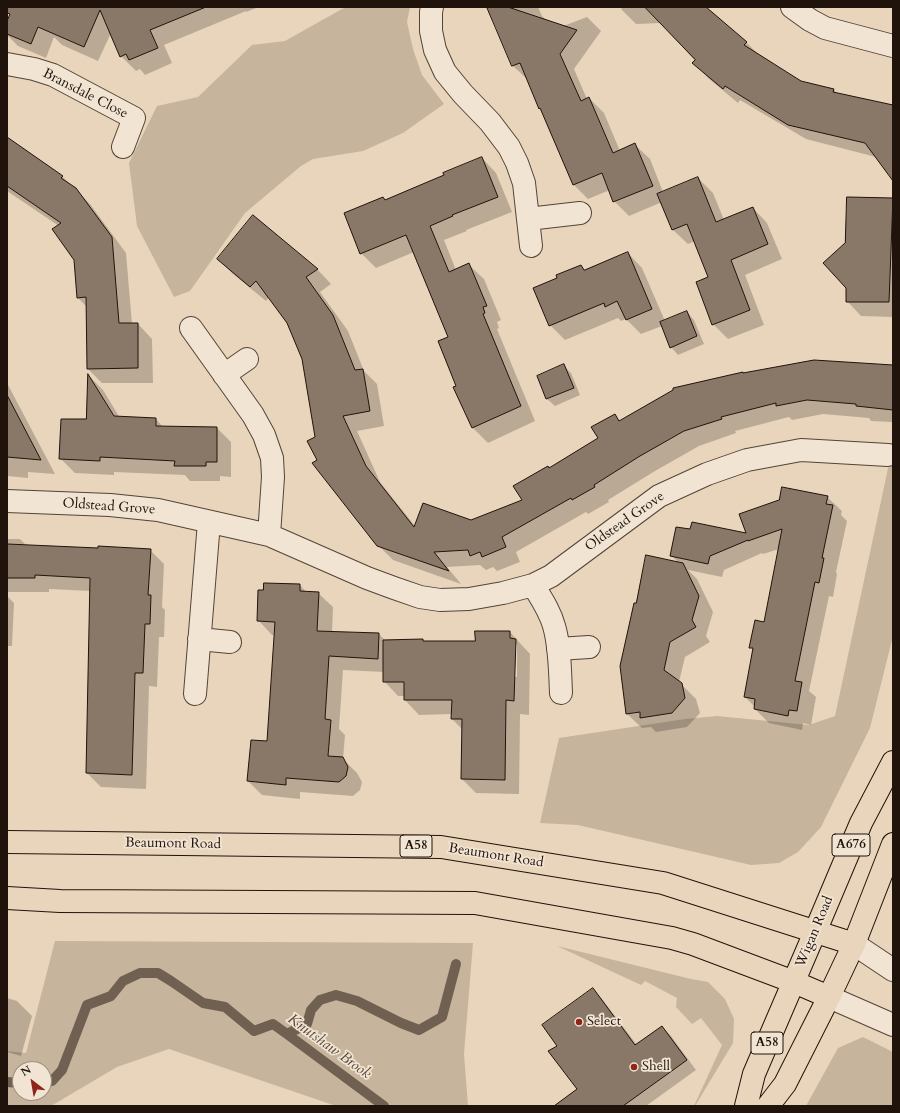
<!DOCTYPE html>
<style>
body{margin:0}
#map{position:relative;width:900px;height:1113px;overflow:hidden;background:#e9d5bb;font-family:Cardo,serif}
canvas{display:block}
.frame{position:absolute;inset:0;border:8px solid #20130b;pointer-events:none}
.north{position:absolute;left:12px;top:1061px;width:40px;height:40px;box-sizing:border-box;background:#f1e4d3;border:1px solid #9d9083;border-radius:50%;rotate:329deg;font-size:11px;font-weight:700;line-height:16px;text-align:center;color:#20130b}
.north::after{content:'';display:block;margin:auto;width:14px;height:18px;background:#8f2418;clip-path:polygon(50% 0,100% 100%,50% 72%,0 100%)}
</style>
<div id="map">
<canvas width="900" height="1113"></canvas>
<div class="frame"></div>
<div class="north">N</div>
</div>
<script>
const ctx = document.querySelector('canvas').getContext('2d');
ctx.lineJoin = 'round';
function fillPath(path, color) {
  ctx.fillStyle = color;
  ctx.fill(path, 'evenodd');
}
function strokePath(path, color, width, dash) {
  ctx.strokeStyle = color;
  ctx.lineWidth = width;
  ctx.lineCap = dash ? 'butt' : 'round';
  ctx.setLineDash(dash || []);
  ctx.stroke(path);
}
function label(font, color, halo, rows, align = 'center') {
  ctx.font = font + ' Cardo,serif';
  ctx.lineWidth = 3.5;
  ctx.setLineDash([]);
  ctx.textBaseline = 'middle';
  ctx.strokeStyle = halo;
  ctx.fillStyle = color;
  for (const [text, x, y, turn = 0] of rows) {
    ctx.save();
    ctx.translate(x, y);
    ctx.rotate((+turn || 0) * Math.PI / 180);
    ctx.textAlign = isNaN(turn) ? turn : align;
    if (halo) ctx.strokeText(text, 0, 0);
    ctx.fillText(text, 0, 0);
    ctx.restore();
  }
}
const green = new Path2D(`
 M348 7H410L407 22 413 49 422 75 444 104 403 133 363 151 313 159 301 166 245 213 190 291 174 297 137 226 129 163 157 106 198 97 252 45 285 41 342 9Z
 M893 445V636L870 728 821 827 798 852 779 863 751 865 578 825 540 823 559 738 685 719 717 716 809 725 835 716Z
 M55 941 473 943 464 1054 468 1106H336L169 1049 117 1067 51 1106H7V1051L26 1053ZM20 1069H44V1093H20Z
 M557 946 691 979 708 982 725 999 734 1019 733 1043 695 1106H694L722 1045 701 1018 692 1024 676 1007 677 998 645 981 641 985Z
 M863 1037 893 1052V1106H806L838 1048Z`);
const shadow = new Path2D(`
 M14 7H259L246 12V11L164 45 172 63 145 75 140 69 136 71 121 56 111 33 98 61 62 45 54 37 46 58 18 46 7 35V23Z
 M486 7H538L542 16 552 26 553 30 587 17 601 31 574 69 587 99 589 98 604 113 620 151 635 145 650 159 663 192 698 178 713 193 724 220 753 208 767 223 782 259 745 275 764 325 728 339 713 324 710 278 695 241 688 244 673 230 662 202 629 216 614 201 610 190 588 199 573 184 528 80 513 66 495 23 492 20Z
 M623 7H706L746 42 761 57 801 82 834 90 838 94 893 106V179L876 157 806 139 740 100 738 103 708 78 694 63 696 60 661 23 636 24 621 9Z
 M7 139 62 176 90 204 126 253 132 324H138L152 339 153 383H102L88 369 87 307 78 298 75 260 59 226 7 191Z
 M482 158 496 173 512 212 466 230 467 231 444 240 456 270 469 265 484 279 501 320 497 322 499 328 497 329 535 421 488 443 473 428 455 388 458 386 449 338 414 252 376 268 361 253 383 198 386 200 445 175Z
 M848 198 893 199V317L861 316 847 301 846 244Z
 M628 253 642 268 665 321 687 312 694 320 704 344 678 355 671 347 662 326 641 334 626 319 621 321 618 318 565 340 550 325 559 279 581 266 586 271Z
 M218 259 317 269 331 284 320 292 348 331 364 371 377 384 384 426 357 431 380 482 415 526 471 521 523 501 549 469 600 439 614 415 620 421 744 374 893 366V422L871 421 869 418 823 414 792 420 789 417 735 431 736 433 699 446 655 471 608 500 609 502 588 514 586 512 516 552 520 562 497 571 493 567 486 570 480 565 447 567 461 584 393 560 378 545 318 461 316 438 303 359 288 322 269 297 266 301 233 274Z
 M564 366 571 373 580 395 555 406 547 399 538 376Z
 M89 376 103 390 120 418 156 419 163 427 217 428 231 442V477L220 476V481H190L185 475 114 472V475L75 473 60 458 87 420Z
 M7 383 55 474 28 472V478L7 476Z
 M827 497 842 511 841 515 847 521 836 572 837 574 833 597 829 596 809 691 816 697 811 725 803 723 802 730 769 723 755 709V707L745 697 754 650 751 647 765 623 779 549 763 554 762 553 724 570 722 577 688 570 697 579 713 612 706 636 710 642 685 657 679 682 696 699 700 713 687 727 656 732 651 727 642 728 627 714 636 604 680 564 671 555 747 535Z
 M7 539H20L27 546 99 549 150 550 164 564 162 607 165 610 164 637H159L157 687 149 686 146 789 101 787 87 773 91 591 49 589V592H7Z
 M300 585 306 592 318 593 333 607 332 633 379 634 386 641 422 640 424 642H476L510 632 530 654 529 715 520 714 519 794 476 793 462 779 463 730 452 719V714L419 715 405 700V696H398L384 681V672L343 670 339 729 345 735 343 759 357 773 362 782 360 790 353 796 300 792V799L262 795 248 781 268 742 275 635H272L258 620ZM515 645H517V677H515Z
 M7 596 14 603 12 646H7Z
 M593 989 602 999 637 1045 662 1027 671 1036 696 1070 646 1106H577L578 1090 558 1046Z
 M7 998 17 1001 32 1016 21 1056 7 1052Z`);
const stream = new Path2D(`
 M287 1034 307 1024 311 1010 320 1000 336 995 357 1001 401 1023 419 1030 442 1017 456 964
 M7 1082 20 1083
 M44 1083 52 1081 62 1070 87 1005 111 996 123 981 140 973H158L171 981 203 1003 225 1007 254 1031 273 1024 287 1034 384 1106`);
const building = new Path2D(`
 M7 7H206L150 30 158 48 129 60 126 54 120 57 100 10 84 47 38 27 31 44 7 34V21L10 14 7 13Z
 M487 7H508L577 30 560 54 581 101 589 97 613 153 635 143 653 186 613 202 602 173 573 185 540 108 539 109 520 63 512 66Z
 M645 7H706L747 42 744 45 801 81 834 89 833 92 893 105V181L865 143 788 125 725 86 723 89 692 63 695 60Z
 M7 137 63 176 61 178 76 188 112 237 119 323H138V368L87 369 86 297 77 298 74 260 52 229 61 223 7 186Z
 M482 157 498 197 452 215 453 216 430 226 449 272 469 263 487 306 483 307 485 313 483 314 521 406 472 428 453 387 456 386 438 341 448 337 406 235 360 254 344 213 383 197 385 200 444 175 443 173Z
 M698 177 716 222 753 207 768 244 731 260 750 310 712 325 696 282 708 277 687 224 672 230 657 194Z
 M847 197 893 198 889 302H846V288L823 263 845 243Z
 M253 215 318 269 306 277 333 315 355 370 363 369 370 411 343 416 366 466 414 527 423 503 471 520 522 500 513 486 548 466 549 468 598 438 591 427 615 414 619 421 673 390V388L743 372V373L814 360 893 365V410L856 406V404L807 400 776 406V403L721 417 722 419 684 431 640 456 594 485 595 487 572 500 571 498 502 537 506 547 482 557 480 552 470 556 468 550 434 552 449 571 377 546 312 463 317 460 307 441 315 437 302 359 287 323 256 281 250 287 217 259Z
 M628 252 652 309 626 320 617 301 605 307 604 303 549 326 533 288 557 278 556 275 581 265 584 270Z
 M687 311 697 336 670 348 660 322Z
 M564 364 574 388 546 399 537 376Z
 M88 374 114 416 156 418V426L217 427V462H206V466H174L175 461 100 457V461L59 459 61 419H86Z
 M7 395 41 460 7 457Z
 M782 487 828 496 826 504 833 505 822 558H824L819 583 815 582 795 681 802 682 797 711 789 710 788 716 754 709 755 699 744 697 753 648H749L755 620 764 622 782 529 748 541V540L710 556 708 564 670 556 676 527 690 529 692 522 746 533 739 514 779 500Z
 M7 544 98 548V546L151 549 148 595H151L150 624H145L143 673H135L132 775 86 773 90 578 35 575V578H7Z
 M646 555 683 563 699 596 692 620 696 627 670 642 664 670 682 683 685 698 672 713 640 718V712L626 714 620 666 634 603H636Z
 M264 583 300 584V591L319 592 317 631 379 633 378 659 329 656 325 719 331 720 328 756 343 757 348 767 346 776 339 782 286 778V785L247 781 251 740 267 741 275 622 257 621 258 590H263Z
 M475 631H510V638L516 639 514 701 506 700 505 780 461 779 462 719H451L452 700H404V682H383V640L423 639V641H475Z
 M593 988 635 1045 662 1026 687 1060 623 1106H554L577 1089 548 1051 557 1046 542 1025Z`);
const minor = new Path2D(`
 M432 7 431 12V31L435 50 445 72 463 94 490 122 509 147 517 163 524 183 531 246
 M792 7 810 20 825 28 893 46
 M7 64 34 69 53 75 134 118 123 147
 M528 219 580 213
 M191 328 253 415 264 435 272 458 273 477 269 535
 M224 375 247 359
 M7 501 110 505 158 510 269 535 367 578 394 588 420 597 440 600 469 599 503 593 533 585 551 576 659 496 707 474 747 460 801 450 888 455
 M533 585C541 598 550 611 554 626 560 646 560 672 561 693
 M199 639 230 642
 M558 649 589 647
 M195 694 209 522
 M854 944 893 970
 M829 997 893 1025`);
const primary = new Path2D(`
 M815 932 861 823 893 762
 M854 944 893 844`);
const trunk = new Path2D(`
 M7 842 441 847 663 883 854 944 829 997 785 1084 768 1106
 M7 898 60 901 475 903 672 938 693 944 794 982 829 997
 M746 1106 754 1074 815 932`);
const markers = [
 [579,1022,4,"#8f2418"],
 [634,1067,4,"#8f2418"]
];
const shields = [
 [851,845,38],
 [416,846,32],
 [767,1043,32]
];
const shieldNames = [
 ["A676",851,845],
 ["A58",416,846],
 ["A58",767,1043]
];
const streetNames = [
 ["Bransdale Close",85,94,27],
 ["Oldstead Grove",109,507,4],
 ["Oldstead Grove",625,522,-35],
 ["Beaumont Road",173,844,1],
 ["Beaumont Road",496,856,9],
 ["Wigan Road",815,932,-67]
];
const poiNames = [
 ["Select",587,1022],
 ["Shell",642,1067]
];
const waterNames = [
 ["Knutshaw Brook",329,1047,36]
];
fillPath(green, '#c7b49d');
fillPath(shadow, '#0003');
strokePath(stream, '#706051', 10);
fillPath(building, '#897867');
strokePath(building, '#20130b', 1);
strokePath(minor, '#524437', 24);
strokePath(primary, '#20130b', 24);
strokePath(trunk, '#20130b', 24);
strokePath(minor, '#f1e4d3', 22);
strokePath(primary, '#e9d5bb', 22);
strokePath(trunk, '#e9d5bb', 22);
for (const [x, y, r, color] of markers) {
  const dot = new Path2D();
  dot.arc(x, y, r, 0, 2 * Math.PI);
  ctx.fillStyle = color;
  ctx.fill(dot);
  strokePath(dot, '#f1e4d3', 1.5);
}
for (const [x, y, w] of shields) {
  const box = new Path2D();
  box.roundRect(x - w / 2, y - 11, w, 22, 3);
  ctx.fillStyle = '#f1e4d3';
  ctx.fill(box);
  strokePath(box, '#20130b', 1);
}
label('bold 13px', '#20130b', null, shieldNames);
label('14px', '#20130b', '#f1e4d3', streetNames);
label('14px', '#20130b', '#f1e4d3', poiNames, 'left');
label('italic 15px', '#554639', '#f1e4d3', waterNames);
</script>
